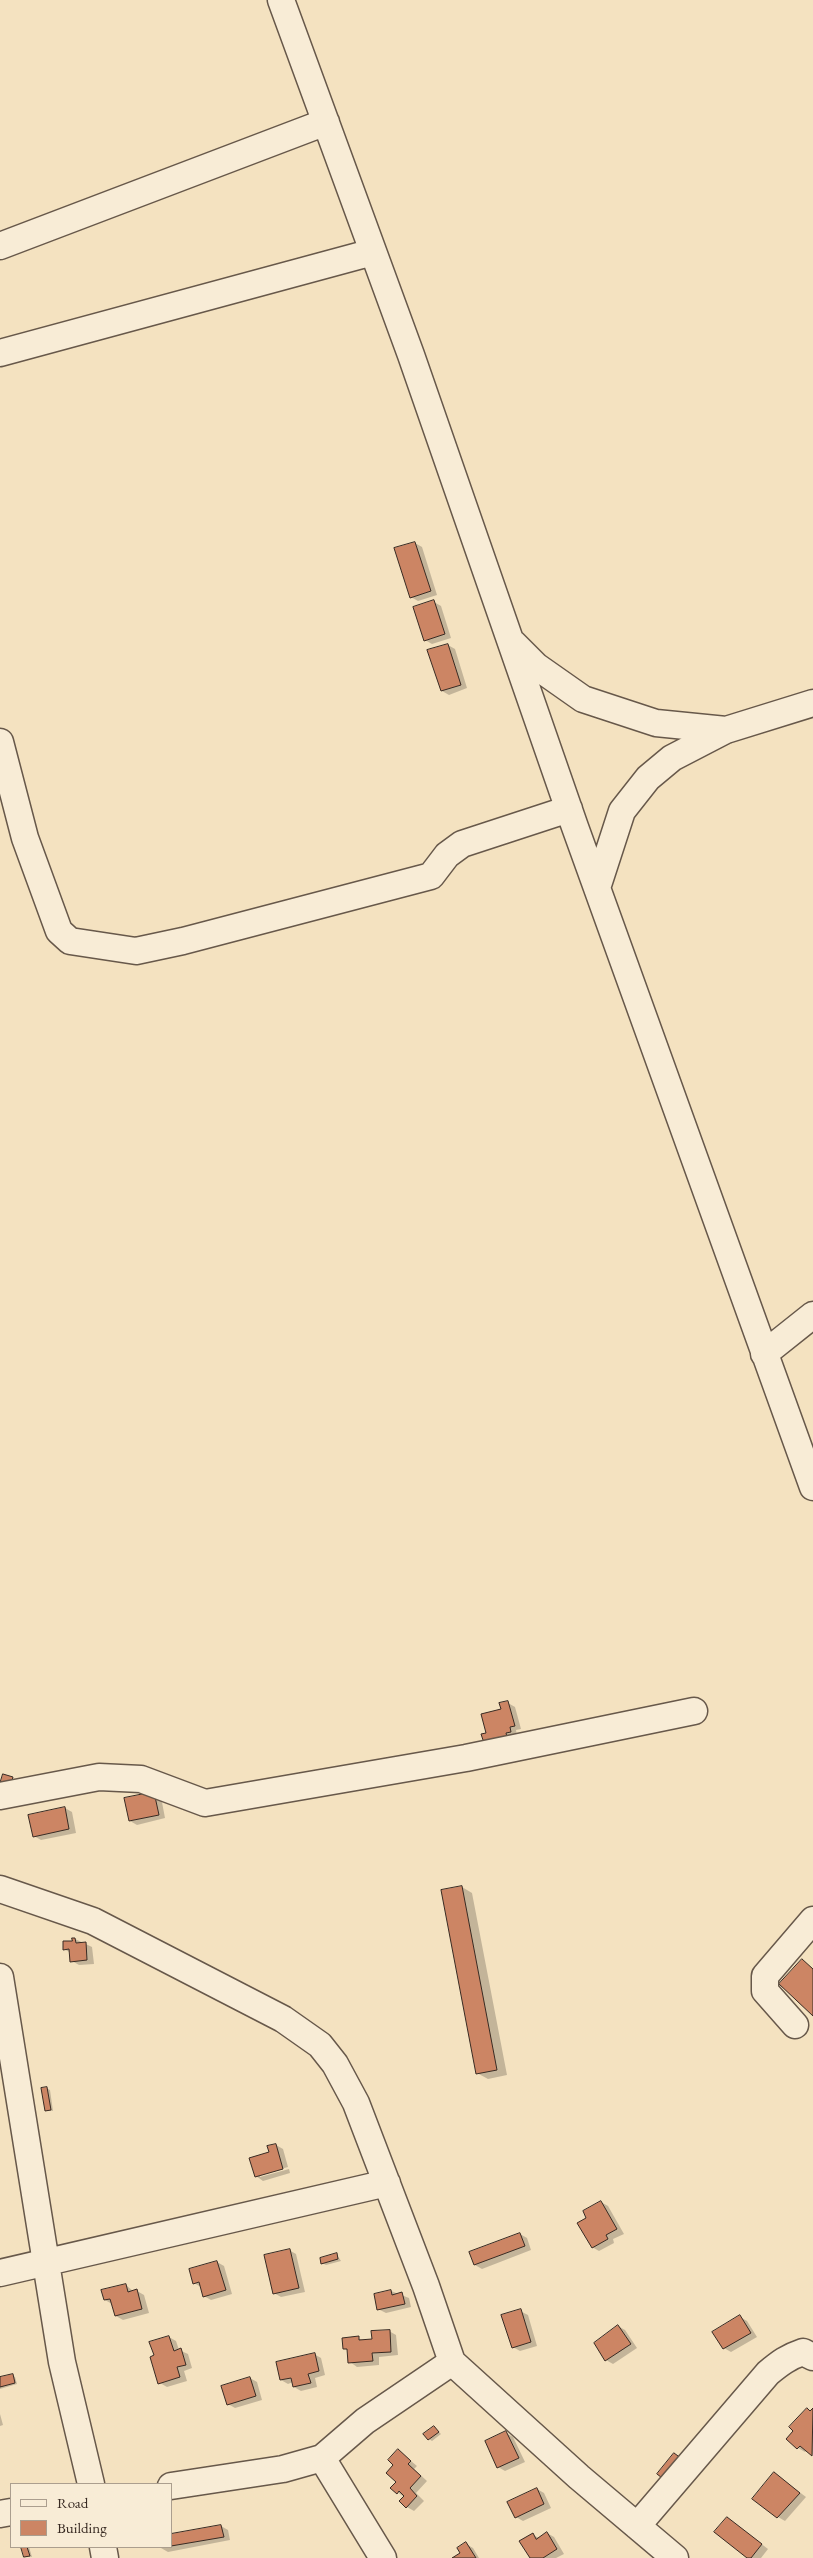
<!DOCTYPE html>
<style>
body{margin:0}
#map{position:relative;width:813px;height:2558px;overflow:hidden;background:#f4e2c0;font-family:"EB Garamond",serif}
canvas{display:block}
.legend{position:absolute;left:10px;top:2483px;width:162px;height:65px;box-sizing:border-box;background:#f8ecd6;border:1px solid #ab9e8e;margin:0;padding:6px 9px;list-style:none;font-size:15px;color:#382a22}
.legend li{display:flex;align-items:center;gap:10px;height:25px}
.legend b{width:25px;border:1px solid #ab9e8e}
</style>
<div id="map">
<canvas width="813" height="2558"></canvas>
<ul class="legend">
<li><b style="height:6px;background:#f8ecd6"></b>Road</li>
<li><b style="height:14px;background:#cc8564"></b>Building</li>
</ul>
</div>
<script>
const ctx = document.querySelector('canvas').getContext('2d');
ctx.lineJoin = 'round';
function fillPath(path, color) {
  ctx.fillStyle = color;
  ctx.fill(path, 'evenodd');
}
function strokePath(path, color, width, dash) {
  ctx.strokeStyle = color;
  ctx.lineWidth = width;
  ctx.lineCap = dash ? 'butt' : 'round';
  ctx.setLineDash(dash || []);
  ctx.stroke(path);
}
const shadow = new Path2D(`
 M415 543 422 547 437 595 418 601 411 597Z
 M434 602 441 606 451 638 432 644 425 640Z
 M448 645 455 649 467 688 449 695 442 691Z
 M508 1703 515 1707 521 1729 516 1730 517 1736 487 1734Z
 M161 1797 165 1818 137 1825 130 1821 125 1799Z
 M65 1808 72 1812 76 1833 41 1840 34 1836Z
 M462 1887 472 1893 507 2075 488 2079 477 2073Z
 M75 1939 92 1947 94 1964 79 1965 72 1961 71 1953 64 1949Z
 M46 2088 50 2090 53 2111 46 2110Z
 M276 2145 283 2149 288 2167 260 2175V2177L289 2169 290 2173 263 2181 256 2176Z
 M601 2202 608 2206 624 2234 613 2239 614 2243 599 2251 592 2247 588 2218Z
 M520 2234 527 2238 531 2250 482 2269 475 2265Z
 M289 2250 296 2254 305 2292 281 2297 274 2293Z
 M337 2255 341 2261 326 2265 322 2263Z
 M217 2262 224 2266 232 2294 211 2300 204 2296 201 2287 194 2283Z
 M126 2285 134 2292 137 2291 144 2295 149 2313 123 2320 116 2316 112 2304 105 2300Z
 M391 2291 409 2298 411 2307 386 2313 378 2309Z
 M520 2311 528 2315 537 2346 520 2351 513 2347Z
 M740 2317 747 2321 757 2337 731 2352 724 2348Z
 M618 2326 625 2330 637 2348 613 2364 606 2360Z
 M389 2331 396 2335 398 2355 379 2357V2365L357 2367 350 2362 349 2351 344 2348 358 2338 364 2341H373Z
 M169 2337 176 2341 179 2350 188 2354 192 2368 184 2371 187 2381 167 2387 160 2383 155 2356Z
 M314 2354 321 2358 325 2375 315 2378 317 2387 301 2391 294 2387 293 2382 288 2384 281 2380Z
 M12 2375 15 2377 17 2384 0 2389V2378Z
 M250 2378 257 2382 262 2400 235 2408 228 2404Z
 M813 2409V2455L807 2450 805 2452 798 2448Z
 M0 2414 3 2425 0 2426Z
 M434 2427 441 2434 432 2441 429 2439Z
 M506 2433 513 2437 525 2462 505 2471 498 2467Z
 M399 2451 417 2466 414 2469 427 2481 416 2493 424 2501 414 2511 407 2507 404 2497 392 2488 397 2482 395 2465Z
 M774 2473 806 2497 785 2521 778 2517Z
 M537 2489 544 2493 551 2508 523 2521 516 2517Z
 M727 2518 768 2549 761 2558H749Z
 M221 2526 228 2530 230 2540 168 2552 161 2548 171 2547V2535Z
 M547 2533 554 2537 564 2554 556 2558H531L533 2535 539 2538Z
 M466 2544 473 2548 479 2558H454L461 2553Z
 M22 2547H29L32 2557 25 2556Z`);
const building = new Path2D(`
 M415 542 431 591 410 598 394 548Z
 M434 600 445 634 424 641 413 607Z
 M448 644 461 685 441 691 427 650Z
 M508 1701 515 1726 510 1727 511 1732 506 1733 507 1737 484 1743 481 1734 486 1733 481 1714 501 1709 499 1703Z
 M3 1774 13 1777 10 1787 0 1784Z
 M154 1792 159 1815 129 1821 124 1798Z
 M65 1807 69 1829 33 1837 28 1815Z
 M462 1886 497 2070 476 2074 441 1890Z
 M72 1938H75L76 1943 86 1942 87 1960 70 1962 69 1949 63 1950V1941H72Z
 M802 1959 813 1969V2016L779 1984Z
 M47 2087 51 2110 45 2111 41 2088Z
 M276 2144 283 2169 255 2177 249 2158 269 2152 267 2146Z
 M601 2201 617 2229 606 2235 608 2239 592 2248 577 2223 586 2218 583 2211Z
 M520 2233 525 2246 474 2265 469 2252Z
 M290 2249 299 2288 273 2294 264 2255Z
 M337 2253 338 2259 321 2264 320 2258Z
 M217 2261 226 2290 203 2297 199 2282 193 2284 189 2269Z
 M126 2284 128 2292 137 2289 142 2309 115 2316 110 2299 104 2300 101 2290Z
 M391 2290 392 2295 402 2292 405 2304 377 2310 374 2294Z
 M521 2309 531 2342 512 2348 501 2315Z
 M740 2315 751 2333 723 2349 712 2332Z
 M618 2325 631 2344 605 2361 594 2343Z
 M390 2330 391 2352 372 2353 373 2361 348 2363 347 2349H343L342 2338 359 2336V2340L372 2339 371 2331Z
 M169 2336 174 2351 181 2348 186 2365 177 2367 180 2377 158 2384 150 2357 154 2355 149 2342Z
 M315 2353 319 2371 308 2374 311 2383 293 2387 291 2378 280 2380 276 2362Z
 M13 2374 15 2383 0 2387V2377Z
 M250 2377 256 2396 227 2405 221 2386Z
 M807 2408 810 2411 813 2408 812 2456 800 2446 797 2449 786 2439 793 2431 789 2427Z
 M434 2426 439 2432 428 2440 423 2434Z
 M506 2431 519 2458 497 2468 485 2441Z
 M398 2449 411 2461 408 2464 421 2476 410 2488 417 2496 406 2508 399 2501 404 2496 399 2491 397 2494 390 2488 396 2482 386 2473 393 2465 388 2460Z
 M674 2453 689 2464 671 2485 657 2474Z
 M774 2472 800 2493 777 2518 752 2499Z
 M537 2488 544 2504 515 2518 507 2502Z
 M727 2517 762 2544 751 2558H747L714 2532Z
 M221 2525 224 2537 171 2546V2534Z
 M547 2532 557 2549 543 2558H530L519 2541 533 2533 536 2539Z
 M466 2542 476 2558H452L460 2553 457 2548Z
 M21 2547H27L30 2556 24 2557Z`);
const minor = new Path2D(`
 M281 0 411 355 575 827 813 1487
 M0 246 326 122
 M0 353 373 252
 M513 643 536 666 583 699 656 723 726 730
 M0 742 25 838 59 931 70 941 136 951 183 941 431 876 447 855 462 844 569 809
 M597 888 622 811 648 778 672 758 726 730 813 703
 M764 1354 813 1315
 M0 1796 99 1777 141 1779 205 1803 466 1758 694 1711
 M0 1889 93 1921 283 2019 320 2045 335 2064 356 2103 426 2286 452 2362 579 2477 675 2558
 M0 1977 62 2362 91 2484
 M795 2025 765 1991V1976L813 1920
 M0 2273 387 2183
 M322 2458 383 2558
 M171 2486 283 2469 322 2458 365 2421 452 2362
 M0 2514 11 2512
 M637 2526 768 2373C780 2363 788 2357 803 2352L813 2357
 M103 2547 105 2558`);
fillPath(shadow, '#0003');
fillPath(building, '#cc8564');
strokePath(building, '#382a22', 1);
strokePath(minor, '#67584a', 29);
strokePath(minor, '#f8ecd6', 26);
</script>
